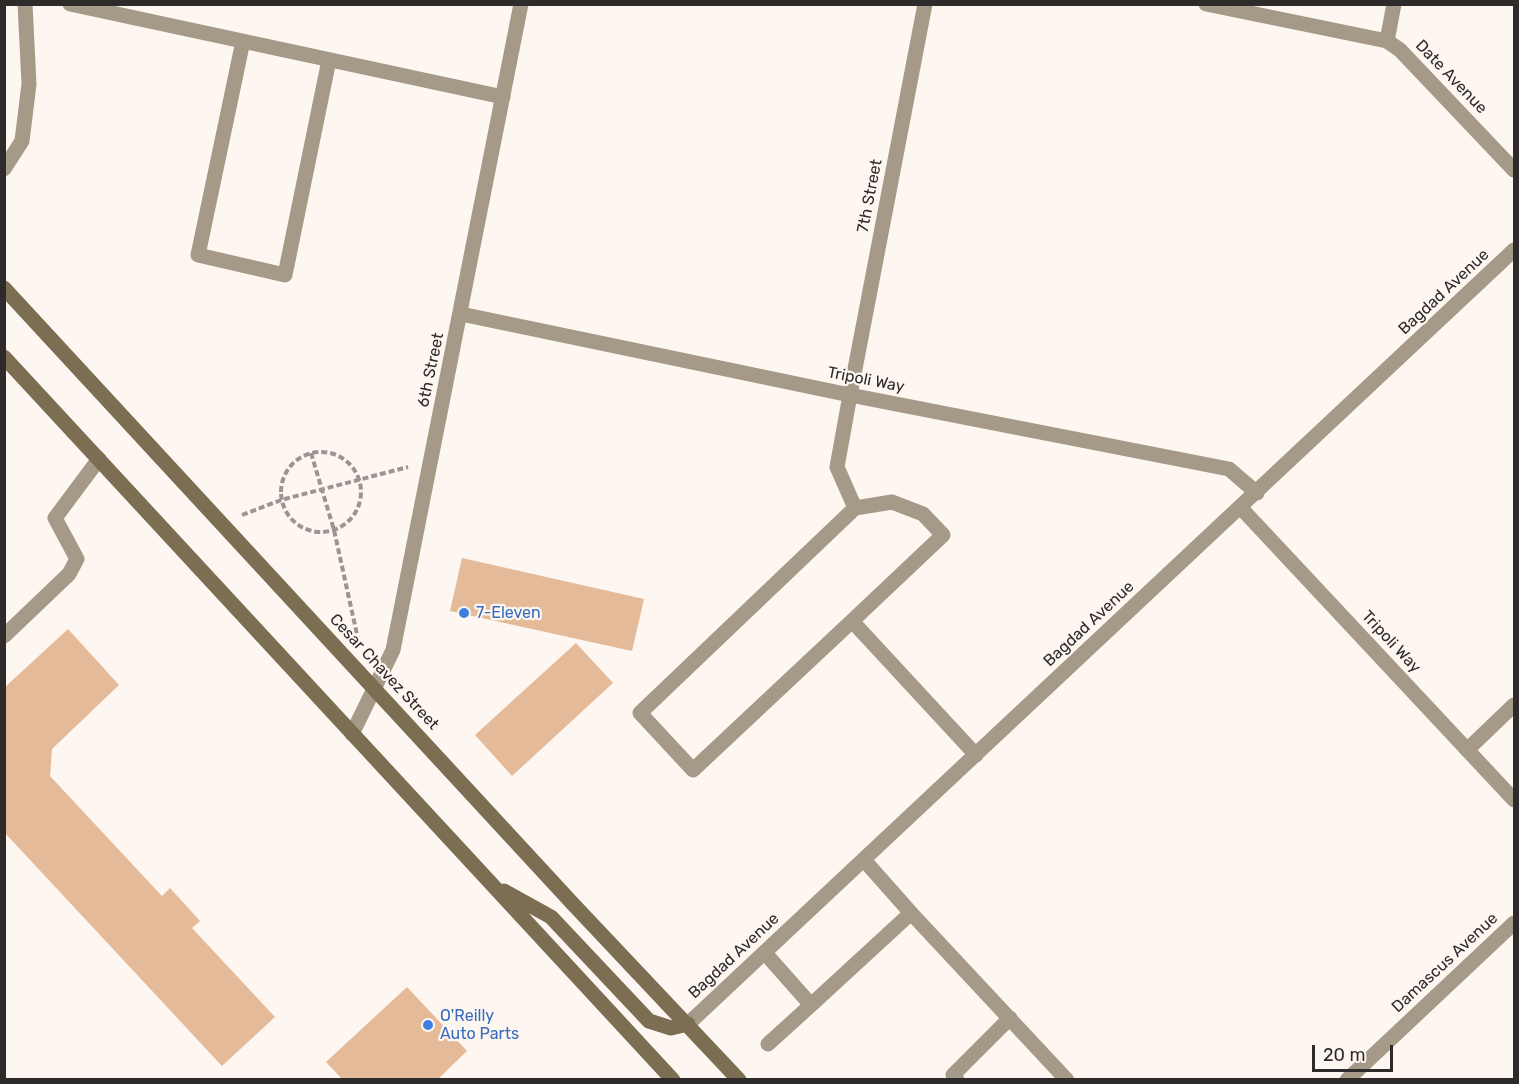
<!DOCTYPE html>
<style>
body{margin:0}
#map{position:relative;width:1519px;height:1084px;overflow:hidden;background:#fdf6f1;font-family:Rubik,sans-serif}
canvas{display:block}
.frame{position:absolute;inset:0;border:6px solid #2e2b2a;pointer-events:none}
.scale{position:absolute;left:1312px;top:1045px;width:81px;height:27px;box-sizing:border-box;border:3px solid #2e2b2a;border-top:0;padding-left:8px;font-size:18px;line-height:21px;white-space:nowrap;color:#2e2b2a;-webkit-text-stroke:4px #fdf6f1;paint-order:stroke}
</style>
<div id="map">
<canvas width="1519" height="1084"></canvas>
<div class="frame"></div>
<div class="scale">20 m</div>
</div>
<script>
const ctx = document.querySelector('canvas').getContext('2d');
ctx.lineJoin = 'round';
function fillPath(path, color) {
  ctx.fillStyle = color;
  ctx.fill(path, 'evenodd');
}
function strokePath(path, color, width, dash) {
  ctx.strokeStyle = color;
  ctx.lineWidth = width;
  ctx.lineCap = dash ? 'butt' : 'round';
  ctx.setLineDash(dash || []);
  ctx.stroke(path);
}
function label(font, color, halo, rows, align = 'center') {
  ctx.font = font + ' Rubik,sans-serif';
  ctx.lineWidth = 4.5;
  ctx.setLineDash([]);
  ctx.textBaseline = 'middle';
  ctx.strokeStyle = halo;
  ctx.fillStyle = color;
  for (const [text, x, y, turn = 0] of rows) {
    ctx.save();
    ctx.translate(x, y);
    ctx.rotate((+turn || 0) * Math.PI / 180);
    ctx.textAlign = isNaN(turn) ? turn : align;
    if (halo) ctx.strokeText(text, 0, 0);
    ctx.fillText(text, 0, 0);
    ctx.restore();
  }
}
const building = new Path2D(`
 M462 558 644 599 632 651 450 611Z
 M68 629 119 685 52 749 50 776 162 896 170 888 200 921 192 928 275 1017 222 1066 4 832V688Z
 M576 643 613 683 512 776 475 735Z
 M407 987 467 1051 437 1080H343L326 1062Z`);
const path = new Path2D(`
 M281 492a40 40 0 1 1 80 0a40 40 0 1 1-80 0Z
 M311 453 334 530 358 639
 M242 515 281 500 408 467`);
const service = new Path2D(`
 M70 4 503 97
 M243 41 198 255 285 275 329 60
 M850 395 837 467 855 508
 M852 621 943 535 923 514 892 502 855 508 640 713 693 770 852 621 976 755
 M4 636 69 574 77 559 55 518 99 459
 M911 913 1067 1080
 M765 953 811 1005 911 913 864 860
 M768 1044 811 1005
 M957 1080 953 1075 1010 1018`);
const minor = new Path2D(`
 M1206 4 1387 41 1400 50 1514 170
 M1387 41 1394 4
 M4 169 22 141 29 84 25 4
 M461 314 850 395 1229 469 1257 493
 M850 395 925 4
 M1241 508 1514 800
 M352 734 393 650 521 4
 M1467 750 1514 705
 M688 1024 1514 250
 M1347 1080 1514 923`);
const secondary = new Path2D(`
 M4 288 573 904 739 1080
 M4 357 673 1080
 M504 891 551 917 649 1021 671 1028 688 1024`);
const markers = [
 [464,613,6,"#3f7fe0"],
 [428,1025,6,"#3f7fe0"]
];
const streetNames = [
 ["Date Avenue",1451,77,46],
 ["7th Street",870,196,-79],
 ["Bagdad Avenue",1444,292,-43],
 ["6th Street",431,370,-78],
 ["Tripoli Way",866,380,11],
 ["Bagdad Avenue",1089,624,-43],
 ["Tripoli Way",1391,642,47],
 ["Cesar Chavez Street",384,672,47],
 ["Bagdad Avenue",734,956,-43],
 ["Damascus Avenue",1445,963,-43]
];
const shopNames = [
 ["7-Eleven",476,613],
 ["O'Reilly",440,1016],
 ["Auto Parts",440,1034]
];
fillPath(building, '#e4ba99');
strokePath(path, '#9a9592', 4, [6, 3]);
strokePath(service, '#a49a87', 15);
strokePath(minor, '#a49a87', 15);
strokePath(secondary, '#7c6e52', 15);
for (const [x, y, r, color] of markers) {
  const dot = new Path2D();
  dot.arc(x, y, r, 0, 2 * Math.PI);
  ctx.fillStyle = color;
  ctx.fill(dot);
  strokePath(dot, '#fdf6f1', 2);
}
label('16px', '#2e2b2a', '#fdf6f1', streetNames);
label('16px', '#366cbe', '#fdf6f1', shopNames, 'left');
</script>
